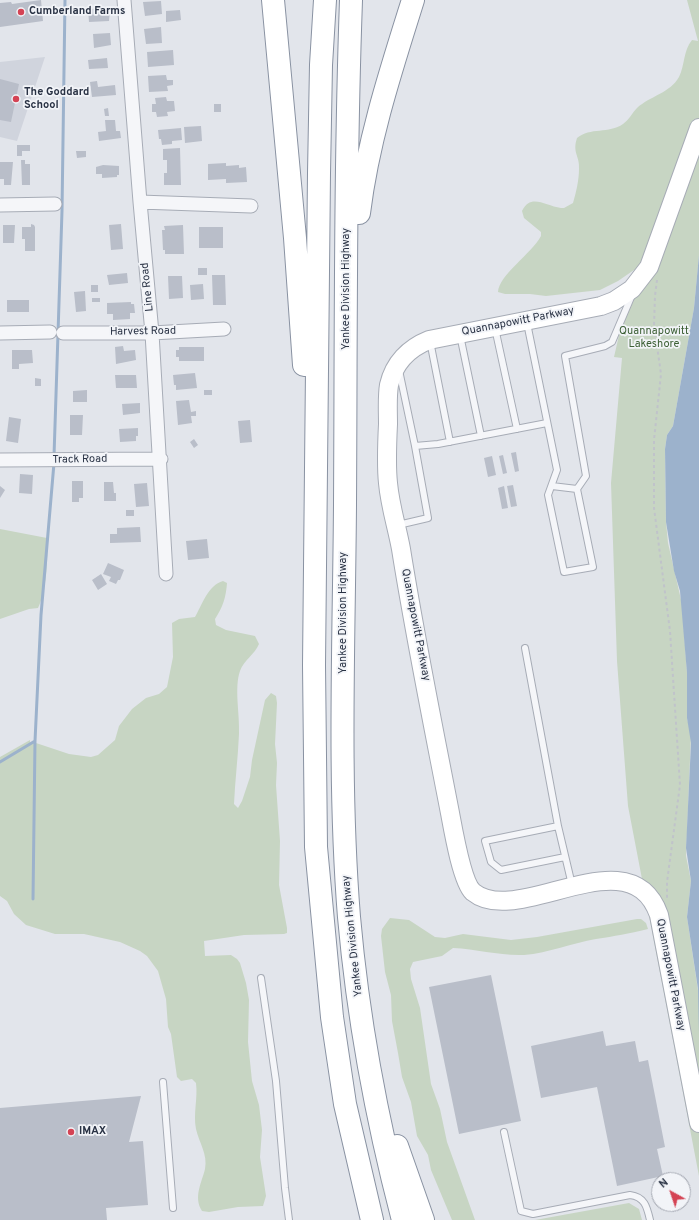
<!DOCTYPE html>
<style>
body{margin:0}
#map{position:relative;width:699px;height:1220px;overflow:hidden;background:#e2e5eb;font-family:Overpass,sans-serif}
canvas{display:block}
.north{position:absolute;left:651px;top:1172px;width:40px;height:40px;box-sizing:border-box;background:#f2f4f8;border:1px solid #a2a6b0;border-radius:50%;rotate:320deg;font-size:11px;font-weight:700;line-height:16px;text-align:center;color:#293244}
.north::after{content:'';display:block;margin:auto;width:14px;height:18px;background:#d44354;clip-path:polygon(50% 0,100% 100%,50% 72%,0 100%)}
</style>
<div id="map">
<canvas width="699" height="1220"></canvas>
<div class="north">N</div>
</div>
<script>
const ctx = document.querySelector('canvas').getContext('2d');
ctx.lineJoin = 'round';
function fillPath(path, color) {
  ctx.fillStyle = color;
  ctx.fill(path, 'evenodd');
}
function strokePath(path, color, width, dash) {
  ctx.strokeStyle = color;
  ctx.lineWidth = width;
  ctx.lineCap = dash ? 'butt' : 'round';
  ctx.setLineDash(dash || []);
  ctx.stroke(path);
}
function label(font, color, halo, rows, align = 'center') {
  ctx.font = font + ' Overpass,sans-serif';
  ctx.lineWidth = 3.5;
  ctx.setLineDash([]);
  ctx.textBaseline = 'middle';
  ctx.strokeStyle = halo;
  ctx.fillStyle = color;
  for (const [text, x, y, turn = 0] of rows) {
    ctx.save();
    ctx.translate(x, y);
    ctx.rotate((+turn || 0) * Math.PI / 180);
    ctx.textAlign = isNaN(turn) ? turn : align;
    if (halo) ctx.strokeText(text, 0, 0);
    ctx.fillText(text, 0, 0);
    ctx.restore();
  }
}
const built = new Path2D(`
 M45 57 17 141 0 137V62Z`);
const green = new Path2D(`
 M687 0H699V255L694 308 673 426 667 435 665 449 666 522 668 543 682 604 687 673V718L691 735 686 856 691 881 687 917 699 997V1176L628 806 617 661 611 483 622 358 614 357 634 270 618 281 600 290 546 296 530 294H505L498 292C499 275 531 254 541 236V232L524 218 522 211C531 193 545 206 561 208H564L573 203C576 193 579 180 579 169 580 156 572 153 577 138 590 127 609 134 623 124 629 120 632 113 637 108 650 96 670 93 679 77 685 65 683 51 692 40L698 41Z
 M0 529 47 538C48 558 47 590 38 608L29 609 0 619Z
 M223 581 227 583C226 597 223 607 215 619L216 625 226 630 255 636 259 644C255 654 244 660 240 671 234 688 240 714 239 734 238 757 235 781 234 804L238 808 242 801 250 777 252 760 265 700 271 693 276 696 277 703 275 744 277 763 276 785 280 841 279 885 287 928V933L284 934 244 935 204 941 205 956 231 955 237 959 240 963 246 983 249 1000 248 1042 252 1081 259 1105 262 1130 260 1157 266 1196 263 1206 238 1207 209 1212 202 1211C193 1197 202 1182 205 1169 208 1154 199 1143 196 1129 193 1114 198 1098 196 1083L192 1079 181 1081 177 1077 171 1034 168 1027 166 999 158 971 147 956 140 951 120 942 84 934H55L26 925 14 914 7 901 0 896V757L30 740V744L36 743 69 754 91 757 98 755 115 740 119 726 132 709 146 698 159 694 167 687 173 657 172 623 179 619 195 617C202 605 208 585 223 581Z
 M390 918 409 920 435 937 445 938 463 934 511 940 537 937 637 919H641L646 923 648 929C628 934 615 936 596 939 572 943 549 953 524 955 500 956 477 949 453 948L442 956 413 962 410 969 411 979 420 1008 431 1084 440 1109 447 1142 475 1220H452L431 1170 428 1155 417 1136 411 1102 402 1077 398 1053 392 1021 391 995 385 972 381 936 382 929Z
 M629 1203 639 1209 642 1220H535Z`);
const water = new Path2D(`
 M699 255V1034L698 989 687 917 691 881 686 848 691 743 687 718V673L680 591 674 571 666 522 665 449 667 435 673 426 694 308Z`);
const stream = new Path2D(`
 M54 456 62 211 65 0
 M0 762 35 741
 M33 899 35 741 41 615 54 463`);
const building = new Path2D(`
 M41 0 43 21 0 27V3L11 2 12 4Z
 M161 1 162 14 145 16 143 2Z
 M108 8V11L110 10 109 21 89 22 88 9Z
 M180 10 181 20 166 22V11Z
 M161 27 162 43 146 44 144 29Z
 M110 33 111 45 94 48 93 34Z
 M173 50 174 65 148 67 147 52Z
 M107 58 108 68 89 69 88 60Z
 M166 75 167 80H173V85L167 86 168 91 149 92 148 76Z
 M0 79 19 84 11 122 0 120Z
 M97 81 98 87 115 85 116 95 92 97 90 82Z
 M166 97 167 101H174L175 111 167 112 168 116 157 117 156 112H152V104H156L155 98Z
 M214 104H221V112H214Z
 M108 108 109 116H105L104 109Z
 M105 120H115L116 131H120L121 138 99 141 98 132 106 131Z
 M201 126 202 141 185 143 184 127Z
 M181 128 182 140 172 141V144L162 145 161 139H159L158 130Z
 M17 145H30V151H22V156H17Z
 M180 148 181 185H164V173H167V160H163V149Z
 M76 151H86V157L77 158Z
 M21 160H25V164H30V185H22Z
 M0 162H13L11 185H4V179H0Z
 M226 163V166L239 165V168L246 167 247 182 226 183V179L208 180V164Z
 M103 165 119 166V175H117V177L102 178V174H96V167Z
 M31 224 34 225 35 227V251H25V239H22V227H31Z
 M121 224 123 249 111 250 109 225Z
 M3 225H15L14 243H3Z
 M183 225 184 254H165V250H163L162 230H165L164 226Z
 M199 227H223V248H199Z
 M198 268H207V275H198Z
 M127 273 128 283 109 285 107 275Z
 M212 275H225L226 305H213Z
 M168 276H182L183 298 169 299Z
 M203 284 204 299 191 300 190 285Z
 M91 285H98V292H91Z
 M85 291 86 311 76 312 74 292Z
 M92 298H100V302H92Z
 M7 300H29V312H7Z
 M131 302V304H134L135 313H130V319L113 320V314H107V303Z
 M123 346 124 351 135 350 136 360 116 364 115 347Z
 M179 347H204V361H179V357H176V350H179Z
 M12 350H32L33 363 19 364V369H12Z
 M195 373 197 388 176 390V385H174L173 375Z
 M115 375H136L137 388H116Z
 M35 378 41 379V386H35Z
 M87 390V402H73V391Z
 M204 390H212V395H204Z
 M189 400 191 412 196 411V416H191L192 423 178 425 176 401Z
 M140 403V413L123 415 122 404Z
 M70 415H83L82 435H70Z
 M9 417 21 419 18 443 6 441Z
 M250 420 252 442 240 443 238 421Z
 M138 428V436H136V441L120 442 119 429Z
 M194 439 198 445 194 448 190 442Z
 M516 452 519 471 515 472 511 453Z
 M503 455 507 473 503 474 499 456Z
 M492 456 496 475 488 477 484 458Z
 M20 474 33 475 32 494 19 493Z
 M72 481H83V498H79V502H72Z
 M104 482H113L114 493H116V501H104Z
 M147 483 149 506 136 507 134 484Z
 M513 485 517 506 511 507 507 486Z
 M0 486 5 490 0 498Z
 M504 486 508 508 502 509 498 488Z
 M126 510H134V516H126Z
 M140 527 141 542 110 543V534H117V528Z
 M207 539 209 558 188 560 186 541Z
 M108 563 124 570 120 580H118L116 584 109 581 111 577 103 574Z
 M101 574 107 584 98 590 92 580Z
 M491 975 521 1121 459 1134 429 987Z
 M603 1031 606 1046 635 1041 639 1062 648 1060 665 1147 657 1149 663 1176 617 1186 597 1087 541 1098 531 1046Z
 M141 1096 129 1142 143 1141 148 1205 106 1208 107 1220H0V1108Z`);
const path = new Path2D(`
 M657 280 655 296 654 325 661 374 654 440V508L670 631 680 785 667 882V900`);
const lane = new Path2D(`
 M527 323 557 470 548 495 564 572 593 567 577 489 586 476 565 356 605 346 612 342 632 295
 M495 328 517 429
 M460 335 481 436
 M430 341 450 442
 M399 370 415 446 438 444 547 423
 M552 486 577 489
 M398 525 428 518 415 446
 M525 648 558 826 485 841 491 862 501 870 565 857
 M558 826 572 885
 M261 978 276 1081 285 1188 289 1220
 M163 1082 173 1208
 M504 1132 521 1211 533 1214 630 1195C645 1197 647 1207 650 1220`);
const street = new Path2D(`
 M124 0 140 202 152 333 166 574
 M140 202 251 206
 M0 205 55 204
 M0 333 50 332
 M63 333H152L224 329
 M0 460 161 459`);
const secondary = new Path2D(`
 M699 128 649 267 632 289 614 301 601 306 429 340C409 348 394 363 389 385 387 397 388 412 388 424 387 444 386 464 388 483 390 506 397 527 401 549 415 637 433 725 450 813 453 829 462 882 473 892 518 929 630 833 659 915L699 1123`);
const highway = new Path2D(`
 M273 0 295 238 304 365
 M325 0 321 65 319 173 314 665 316 847 332 1017 345 1104 372 1220
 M351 0C345 168 346 337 345 505 344 642 338 780 349 917 358 1019 377 1121 403 1220
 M359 213C368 140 391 70 413 0
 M397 1146 423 1220`);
const markers = [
 [21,12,4,"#d44354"],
 [16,99,4,"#d44354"],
 [71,1132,4,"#d44354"]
];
const poiNames = [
 ["Cumberland Farms",29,12],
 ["The Goddard",24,93],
 ["School",24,106],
 ["IMAX",79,1132]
];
const streetNames = [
 ["Line Road",148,287,-96],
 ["Yankee Division Highway",347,289,-90],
 ["Quannapowitt Parkway",518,322,-11],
 ["Harvest Road",143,332,-1],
 ["Track Road",80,460,-1],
 ["Yankee Division Highway",344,613,-90],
 ["Quannapowitt Parkway",415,625,79],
 ["Yankee Division Highway",353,936,-96],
 ["Quannapowitt Parkway",670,975,79]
];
const parkNames = [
 ["Quannapowitt",654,332],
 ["Lakeshore",654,345]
];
fillPath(built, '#d0d4dd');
fillPath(green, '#c7d5c3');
fillPath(water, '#9cb2cc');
strokePath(stream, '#9cb2cc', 3);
fillPath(building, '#b9bec9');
strokePath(lane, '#a7acb6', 8);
strokePath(street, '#a7acb6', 15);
strokePath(secondary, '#a7acb6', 20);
strokePath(highway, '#8992a2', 24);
strokePath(path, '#c0c3ca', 2, [3, 3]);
strokePath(lane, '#f5f6f9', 6);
strokePath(street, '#f5f6f9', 13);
strokePath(secondary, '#fff', 18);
strokePath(highway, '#fff', 22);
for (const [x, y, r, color] of markers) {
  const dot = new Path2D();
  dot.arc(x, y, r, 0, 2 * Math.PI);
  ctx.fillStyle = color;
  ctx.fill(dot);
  strokePath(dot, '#f2f4f8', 1.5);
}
label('bold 11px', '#293244', '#f2f4f8', poiNames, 'left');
label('11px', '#293244', '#f2f4f8', streetNames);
label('11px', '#3d6036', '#f2f4f8', parkNames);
</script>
